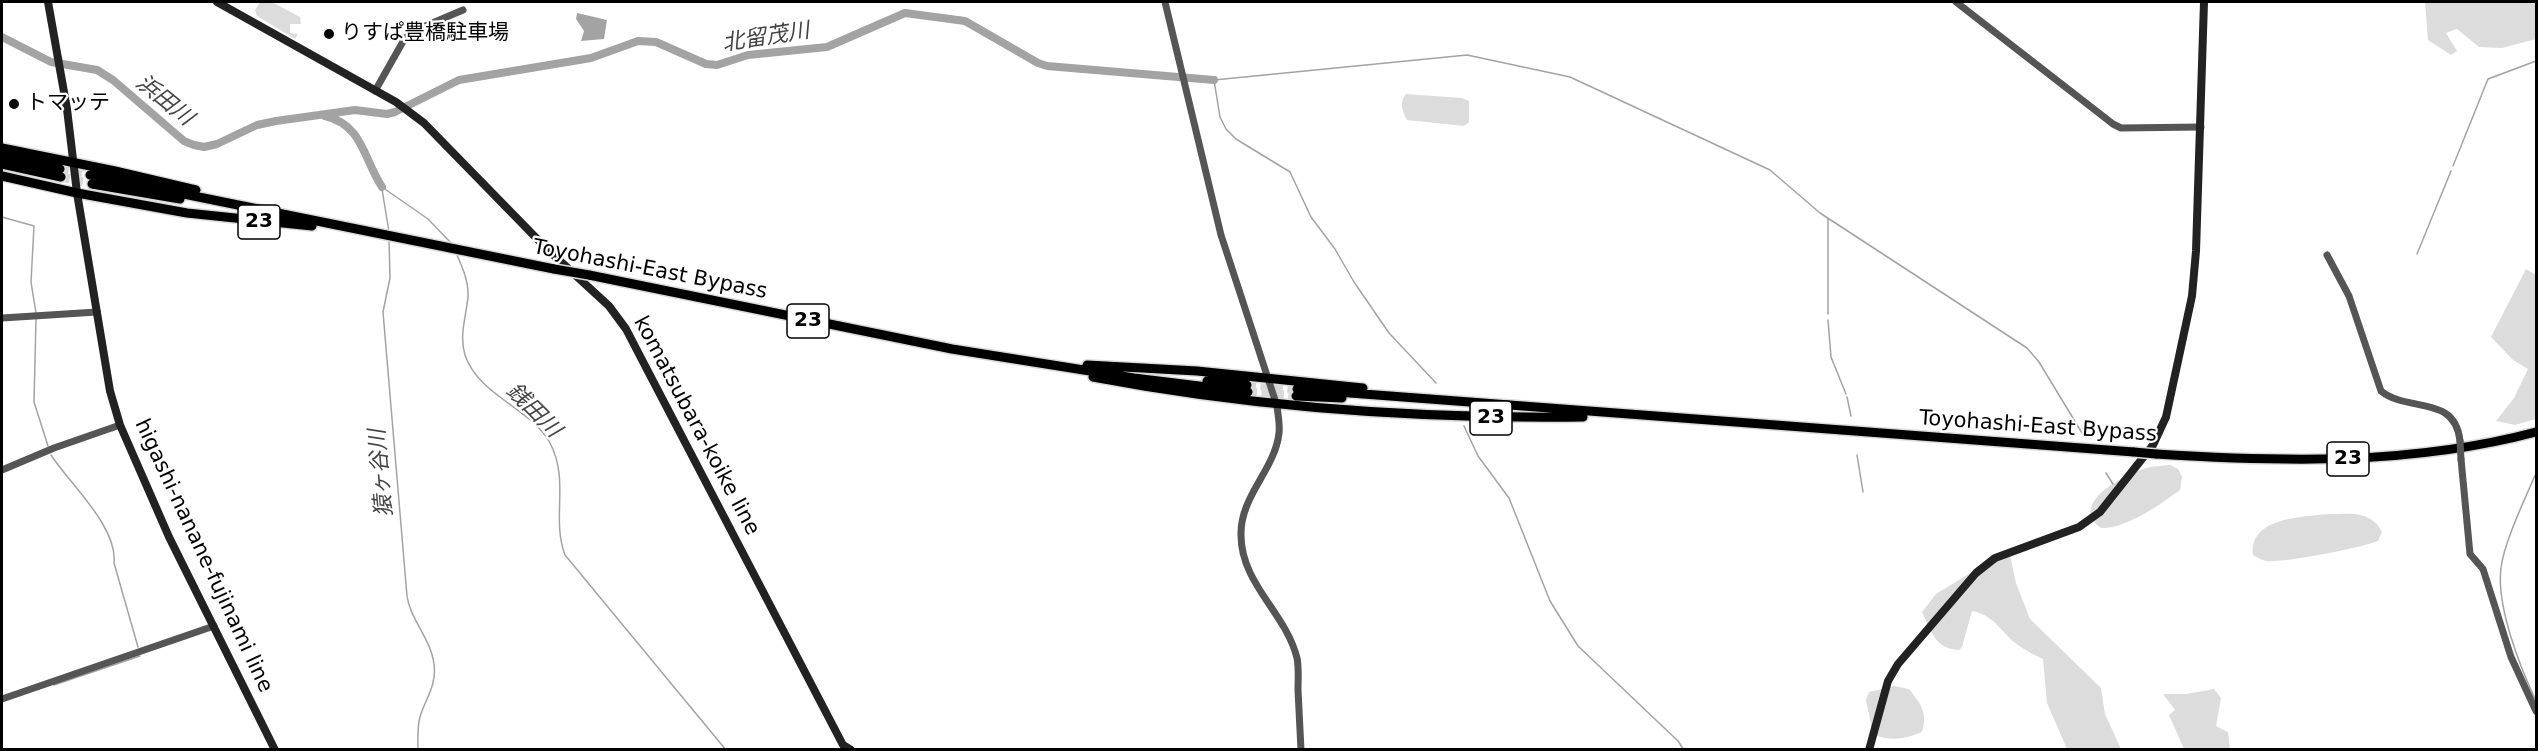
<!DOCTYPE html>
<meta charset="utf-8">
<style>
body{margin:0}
#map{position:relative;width:2538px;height:751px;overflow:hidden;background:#fff;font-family:"DejaVu Sans",sans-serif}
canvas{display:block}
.frame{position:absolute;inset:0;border:3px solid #000;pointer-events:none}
</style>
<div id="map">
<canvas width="2538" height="751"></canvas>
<div class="frame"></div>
</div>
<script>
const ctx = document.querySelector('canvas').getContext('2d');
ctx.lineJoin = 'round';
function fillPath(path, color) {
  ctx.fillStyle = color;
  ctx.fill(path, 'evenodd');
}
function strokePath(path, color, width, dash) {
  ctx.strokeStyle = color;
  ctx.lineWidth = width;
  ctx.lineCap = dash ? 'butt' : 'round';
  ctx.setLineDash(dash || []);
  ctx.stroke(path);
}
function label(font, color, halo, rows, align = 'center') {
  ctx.font = font + ' "DejaVu Sans","Noto Sans JP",sans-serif';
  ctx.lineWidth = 4.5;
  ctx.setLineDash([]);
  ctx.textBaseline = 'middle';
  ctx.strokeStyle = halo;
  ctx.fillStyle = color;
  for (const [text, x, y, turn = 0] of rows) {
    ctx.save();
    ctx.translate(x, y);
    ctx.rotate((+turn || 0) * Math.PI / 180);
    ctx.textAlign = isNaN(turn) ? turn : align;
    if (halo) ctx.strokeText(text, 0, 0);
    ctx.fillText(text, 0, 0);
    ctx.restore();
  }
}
const green = new Path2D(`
 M260 2H272L300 17 301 24H290V33L298 34 295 39 257 16 255 10Z
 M2425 2H2536V39L2502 48 2479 47 2457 29 2446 33 2457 51 2451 55 2428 40Z
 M1406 94 1462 98 1469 101V122L1464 126 1407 120C1402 111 1399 102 1406 94Z
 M2526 269 2536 275V419L2515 425 2496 421 2514 398 2528 369 2513 360 2491 337Z
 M2170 465 2178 469 2182 477 2180 490C2161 504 2126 529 2101 528 2068 503 2124 475 2146 468 2154 466 2161 466 2170 465Z
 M2328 514C2350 514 2371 510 2382 532L2378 541C2360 548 2284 563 2266 561 2261 560 2257 557 2253 555 2249 517 2303 517 2328 514Z
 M2010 555 2016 583 2030 619 2101 688 2105 714 2121 749H2067L2047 703 2043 659C2032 654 2023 649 2014 642 1998 628 1993 615 1972 611L1962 647 1959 650C1935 649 1931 631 1922 612L1936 594 1977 569Z
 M1894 686 1909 689C1921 704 1928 713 1922 732 1904 739 1891 742 1873 734L1866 700 1869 692Z
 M2214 689 2221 698 2216 726 2228 732 2230 749H2184L2169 715 2175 710 2163 694H2186Z`);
const water = new Path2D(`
 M577 13 607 20 604 39 581 41 584 31 576 19Z`);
const stream = new Path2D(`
 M2453 166 2488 79 2536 61
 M382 187 428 219 451 243
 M382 189 389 232
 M2 217 34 226 31 282 36 313
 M1828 219V314
 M389 240 390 278 383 312 407 596C410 619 431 639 434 664 437 686 425 699 420 717 417 727 418 739 418 750
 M456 253C462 266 469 282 468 297 466 317 459 335 465 355 478 395 532 409 550 443 570 481 551 518 565 555L726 750
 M2417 254 2451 171
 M36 319 34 402 48 446
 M1828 320 1831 357 1846 394
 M1436 383 1389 333 1354 282 1335 249 1311 217 1290 172 1236 139 1226 129 1220 117 1214 80 1467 55 1570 77 1770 170 1820 213 2027 348 2039 362 2082 433
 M1847 397 1851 416
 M1464 426 1478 456 1509 498 1550 601 1578 646 1678 741 1684 750
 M51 455C69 483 118 527 114 563L138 647
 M1857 455 1863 492
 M2106 473 2113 484
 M2536 473C2526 497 2504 542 2501 568 2496 606 2520 667 2536 701
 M54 685 140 656`);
const river = new Path2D(`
 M2 37 51 62 97 70 113 80 184 141 194 145 204 147 217 144 257 125 276 121 355 110 387 114 395 112 459 80 591 58 638 41 656 42 706 64 717 65 748 55 827 47 905 13 965 21 1038 63 1047 66 1214 80
 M325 116C363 125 363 158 382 187`);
const trunkTunnel = new Path2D(`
 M60 169 90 175
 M61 177 92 184
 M1247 385 1297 389
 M1248 392 1296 396`);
const tertiary = new Path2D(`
 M1165 2 1221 235 1277 406C1278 415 1280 424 1279 433 1275 470 1240 496 1241 535 1241 584 1286 613 1297 658 1299 668 1298 680 1298 690 1299 710 1300 730 1301 750
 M1956 2 2113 124 2121 128 2201 127
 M375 91 405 38 423 27 463 10
 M2327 255 2349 296 2381 391C2408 413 2455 394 2460 441
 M2 318 97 312
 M2461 459 2470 554 2483 569 2511 657 2536 711
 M2 470 54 448 120 425
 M2 699 214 626`);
const secondary = new Path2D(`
 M48 2 67 109 77 193 110 391 120 425 169 537 275 750
 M217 2 396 102 424 123 547 249 609 306 626 329 640 356 843 745 851 750
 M1869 750 1888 681 1898 664 1976 573 1995 558 2079 527 2100 512 2153 445 2166 417 2192 296 2196 251 2204 2`);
const trunk = new Path2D(`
 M2 148 115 171 196 190
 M2 157 60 169
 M2 164 61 177
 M90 175 554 269
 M2 176 77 193 187 213 312 226
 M92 184 180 199
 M589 275 952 349 1134 378 1248 392
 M1087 365 1197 371 1363 388
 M1093 377C1257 408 1417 419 1583 417
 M1207 381 1247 385
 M1297 389 2134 452
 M1296 396 1342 398
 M2156 454C2284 462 2412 465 2536 432`);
const tertiaryBridge = new Path2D(`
 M2460 441 2461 459`);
const trunkBridge = new Path2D(`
 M554 269 589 275
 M2134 452 2156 454`);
const markers = [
 [329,34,6,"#000"],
 [14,104,6,"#000"]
];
const shields = [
 [259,222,42],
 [808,321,42],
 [1491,418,42],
 [2348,459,42]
];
const shieldNames = [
 ["23",259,222],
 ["23",808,321],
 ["23",1491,418],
 ["23",2348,459]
];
const poiNames = [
 ["りすぱ豊橋駐車場",341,34],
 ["トマッテ",26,104]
];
const streetNames = [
 ["Toyohashi-East Bypass",650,270,11],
 ["komatsubara-koike line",696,426,62],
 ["Toyohashi-East Bypass",2038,427,4],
 ["higashi-nanane-fujinami line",203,556,65]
];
const waterNames = [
 ["北留茂川",766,38,-9],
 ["浜田川",164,101,39],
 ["銭田川",533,411,45],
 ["猿ヶ谷川",382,473,-95]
];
fillPath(green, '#dcdcdc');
fillPath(water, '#a3a3a3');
strokePath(stream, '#a3a3a3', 1.5);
strokePath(river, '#a3a3a3', 8);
strokePath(trunkTunnel, '#d9d9d9', 9, [9, 4.5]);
strokePath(trunk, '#dbdbdb', 12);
strokePath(tertiary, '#555', 7);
strokePath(secondary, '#222', 8);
strokePath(trunk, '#000', 9);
strokePath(trunkBridge, '#dbdbdb', 12, []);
strokePath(tertiaryBridge, '#555', 7);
strokePath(trunkBridge, '#000', 9);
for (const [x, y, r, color] of markers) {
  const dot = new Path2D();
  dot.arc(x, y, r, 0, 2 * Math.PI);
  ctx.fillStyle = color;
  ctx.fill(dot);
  strokePath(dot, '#fff', 2);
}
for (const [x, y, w] of shields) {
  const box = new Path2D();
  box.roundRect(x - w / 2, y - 17, w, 34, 4.5);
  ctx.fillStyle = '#fff';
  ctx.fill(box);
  strokePath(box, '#000', 1.5);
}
label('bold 20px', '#000', null, shieldNames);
label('21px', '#000', '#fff', poiNames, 'left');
label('21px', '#000', '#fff', streetNames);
label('italic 22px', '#444', '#fff', waterNames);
</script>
